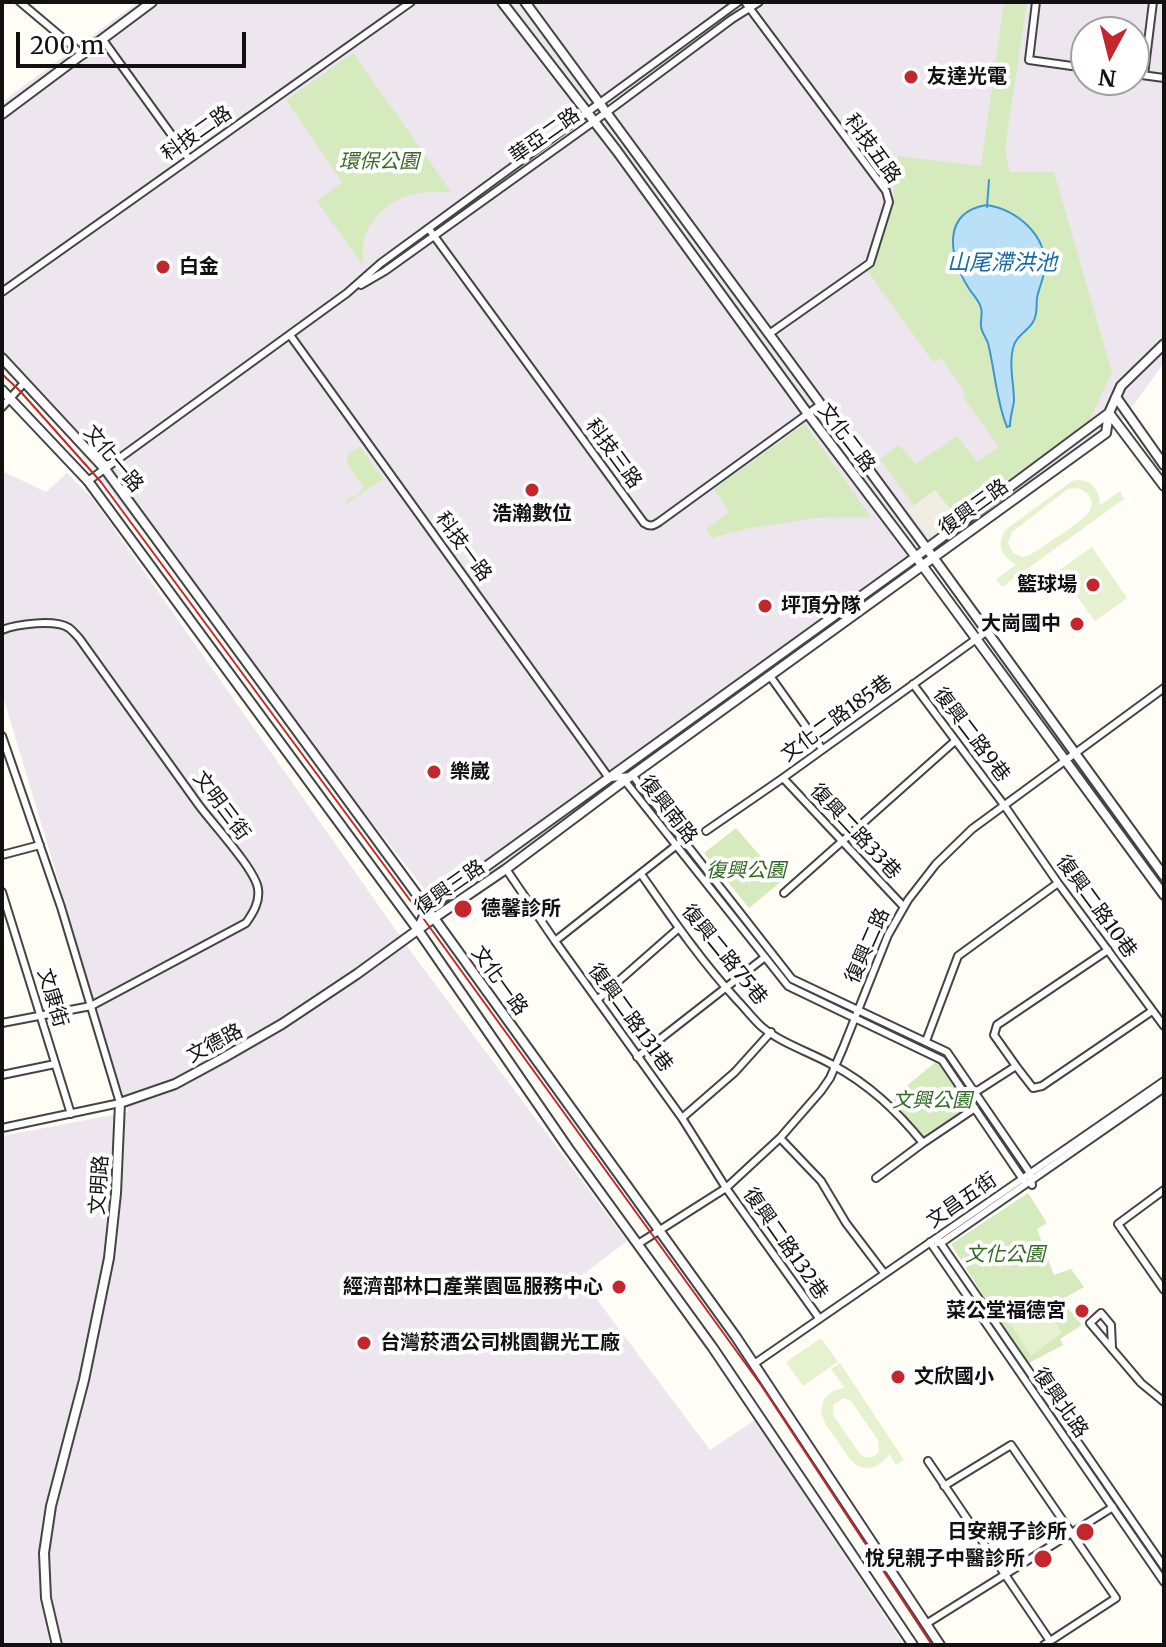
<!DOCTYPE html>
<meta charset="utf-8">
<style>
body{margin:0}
#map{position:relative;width:1166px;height:1647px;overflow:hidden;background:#fffdf5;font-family:Merriweather,serif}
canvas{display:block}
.frame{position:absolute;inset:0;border:4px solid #111;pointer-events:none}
.north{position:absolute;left:1070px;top:16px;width:80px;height:80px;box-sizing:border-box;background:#fff;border:2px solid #a0a0a0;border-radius:50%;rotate:187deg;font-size:22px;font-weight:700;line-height:32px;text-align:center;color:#111}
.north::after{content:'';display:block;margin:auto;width:28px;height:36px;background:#c4262e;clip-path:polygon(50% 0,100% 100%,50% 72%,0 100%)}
.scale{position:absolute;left:16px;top:32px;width:230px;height:36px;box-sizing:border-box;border:4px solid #111;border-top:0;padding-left:10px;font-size:24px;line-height:28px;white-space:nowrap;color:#111;-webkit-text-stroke:6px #fff;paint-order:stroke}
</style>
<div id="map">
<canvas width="1166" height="1647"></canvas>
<div class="frame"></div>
<div class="north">N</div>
<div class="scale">200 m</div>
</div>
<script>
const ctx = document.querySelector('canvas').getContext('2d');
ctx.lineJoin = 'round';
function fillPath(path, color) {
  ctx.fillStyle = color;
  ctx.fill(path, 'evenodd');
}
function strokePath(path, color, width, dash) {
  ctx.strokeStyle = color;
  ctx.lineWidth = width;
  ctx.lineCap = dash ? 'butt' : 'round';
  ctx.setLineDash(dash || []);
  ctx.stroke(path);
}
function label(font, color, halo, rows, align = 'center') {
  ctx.font = font + ' Merriweather,"Noto Sans TC",serif';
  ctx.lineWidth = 8;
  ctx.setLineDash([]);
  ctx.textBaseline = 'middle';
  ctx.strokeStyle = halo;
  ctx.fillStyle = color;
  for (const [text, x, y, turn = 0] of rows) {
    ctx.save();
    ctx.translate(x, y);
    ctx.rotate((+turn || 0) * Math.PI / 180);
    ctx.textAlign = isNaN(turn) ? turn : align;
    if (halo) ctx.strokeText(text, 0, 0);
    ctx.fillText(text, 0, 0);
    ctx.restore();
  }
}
const industrial = new Path2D(`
 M138 2H1164V363L1124 418 1036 483 944 544 770 676 633 776 441 910 2 353V102ZM1086 32H1134V80H1086Z
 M2 471 46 492 67 473 93 499 412 953 627 1241 580 1277 710 1450 755 1420 904 1645H2V1136L128 1112 2 693Z`);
const green = new Path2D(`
 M1004 2H1027L1005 149 1010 172H1054L1112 372 1088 424 957 518 935 490 914 506 880 459 899 445 916 464 957 436 977 462 999 447 963 397 966 393 941 358 933 362 867 270 874 265 892 204 898 156 981 166Z
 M353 53 452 193C424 190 402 192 381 212 376 218 369 225 366 233 362 243 363 254 363 265L317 201 342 182 286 100Z
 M805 424 871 517 815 518 745 529 712 538 706 529 729 512 714 489Z
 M360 447 383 479 345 505 348 499 359 494 363 485C358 478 343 464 348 455 351 451 356 449 360 447Z
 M736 828 782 881 749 908 704 853Z
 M938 1060 969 1109 923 1139 892 1098Z
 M1028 1193 1047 1223 1037 1229 1054 1275 1071 1269 1084 1287 1061 1300 1082 1325 1060 1339 1063 1345 1029 1363 1001 1324 951 1244Z`);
const pitch = new Path2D(`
 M1077 480C1092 480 1100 490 1100 505L1120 491 1124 499 1002 587 996 579 1016 565C1002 556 996 546 1005 530L1072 481ZM1076 488C1087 490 1097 500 1089 512 1083 521 1042 547 1030 555L1023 557 1013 553 1008 543 1012 532 1068 489Z
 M1092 547 1127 598 1095 621 1058 571Z
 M1040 1297 1062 1333 1031 1356 1009 1321Z
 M821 1338 838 1362 803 1386 786 1362Z
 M840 1363 904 1460 896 1465 889 1454C882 1467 863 1474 852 1461 846 1455 842 1447 837 1440 832 1433 826 1426 823 1418 817 1401 830 1389 845 1388L831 1369ZM844 1398 851 1401 878 1440 879 1451C874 1459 867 1460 860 1454L833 1415 834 1404Z`);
const plaza = new Path2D(`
 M935 490 957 518 932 536 927 534 908 510Z`);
const water = new Path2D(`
 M987 205C1017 210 1047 235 1045 268 1044 278 1039 287 1037 298 1036 306 1038 314 1033 322 1028 331 1017 335 1014 345 1008 363 1014 383 1014 401 1013 409 1010 417 1010 426L1007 427C996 400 995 371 988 343 986 338 981 331 981 326 980 320 983 314 981 308 979 300 972 294 968 287 949 257 941 212 987 205Z`);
const stream = new Path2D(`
 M987 207 989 180`);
const minor = new Path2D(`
 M20 2 83 55
 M745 2 886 191 889 202 870 263 769 334
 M1036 2 1029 60 1086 68
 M103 40 189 159
 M1134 74 1164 78
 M1144 75 1153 2
 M429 229 644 523C650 527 653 526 659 522L820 405
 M361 285 385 271 607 112 732 19 759 2
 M2 292 411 2
 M290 335 609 778
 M2 407 25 382
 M88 481 347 293 381 263 738 2
 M2 630C17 624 55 619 69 628 73 631 76 635 79 638 119 693 158 749 198 804 211 822 256 870 258 889 260 902 253 913 246 923L91 1006 2 1023
 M770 676 822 749
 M913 684 1004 805 1058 883 1164 1026
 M2 736 61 907 120 1103 2 1128
 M609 778 633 776 792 979 947 1052 1030 1173 1032 1185
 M783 778 904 907
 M621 780 625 781 788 986 942 1060 1026 1184
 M706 831 783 778 986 632
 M2 855 40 845
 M506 869 555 941 682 1118 726 1188 819 1318
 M641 874C671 917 701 961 737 1000 745 1008 753 1019 762 1027 781 1043 809 1052 831 1064 869 1084 897 1111 923 1143
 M2 892 71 1114
 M784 893 955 741
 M555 941 678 844
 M597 1000 679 928
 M926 1041 958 956 1058 883
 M637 1057 765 957
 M1016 1066 994 1035 997 1025 1108 950
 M2 1075 55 1064
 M974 1093 1016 1066 1033 1088 1042 1086 1152 1011
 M682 1118 735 1072 771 1032
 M780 1138 821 1181 846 1223 884 1273
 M876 1178 923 1143 975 1108
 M1164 1190 1118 1224 1164 1290
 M937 1238 1164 1567
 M930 1242 1164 1582
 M938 1243H941L1164 1088
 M638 1244 726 1188 780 1138 821 1091 830 1078 843 1048 888 935 908 900 936 864 972 829 1164 688
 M1112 1348 1111 1325 1101 1313 1090 1323 1141 1383 1164 1402
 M754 1364 1164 1081
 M928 1461 1050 1641
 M944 1486 1011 1445 1116 1598 1044 1645
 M926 1624 1113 1507`);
const tertiary = new Path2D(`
 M502 2 617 151 808 414 922 565 1164 895
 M525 2 933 557 1164 876
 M2 114 152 2
 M2 358 105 469 434 918 736 1337 940 1645
 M2 390 88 481 418 930 568 1148 713 1348 913 1645
 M1116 397 1164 465
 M1109 413 1164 486
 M419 927 427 909 906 564 1109 413
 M57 1645 46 1598 44 1553 51 1506 84 1380 109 1258 116 1193 120 1103 175 1084 223 1058 282 1024 357 974 434 918 506 869 617 786 1106 433 1109 413 1121 386 1164 344`);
const rail = new Path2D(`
 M2 374 20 391 101 482 418 911 761 1385 932 1645`);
const markers = [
 [911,77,8,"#c4262e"],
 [163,267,8,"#c4262e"],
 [532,490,8,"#c4262e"],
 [1093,585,8,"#c4262e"],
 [765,606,8,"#c4262e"],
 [1077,624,8,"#c4262e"],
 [434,772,8,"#c4262e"],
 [463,909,10,"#c4262e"],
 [619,1287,8,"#c4262e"],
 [1082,1311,8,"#c4262e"],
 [364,1343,8,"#c4262e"],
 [898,1377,8,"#c4262e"],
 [1085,1532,10,"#c4262e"],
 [1043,1559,10,"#c4262e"]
];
const poiNames = [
 ["友達光電",927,77],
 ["白金",179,267],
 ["浩瀚數位",532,514,"center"],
 ["籃球場",1077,585,"right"],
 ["坪頂分隊",781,606],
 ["大崗國中",1061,624,"right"],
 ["樂崴",450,772],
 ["德馨診所",481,909],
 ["經濟部林口產業園區服務中心",603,1287,"right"],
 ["菜公堂福德宮",1066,1311,"right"],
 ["台灣菸酒公司桃園觀光工廠",380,1343],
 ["文欣國小",914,1377],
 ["日安親子診所",1067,1532,"right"],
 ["悅兒親子中醫診所",1025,1559,"right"]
];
const streetNames = [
 ["科技二路",197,134,-35],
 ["華亞二路",545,136,-35],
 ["科技五路",872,149,54],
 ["文化二路",846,438,53],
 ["科技三路",613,454,54],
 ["文化一路",113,459,50],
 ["復興三路",974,508,-36],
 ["科技一路",463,547,54],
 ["文化二路185巷",837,719,-36],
 ["復興二路9巷",971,735,53],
 ["文明三街",221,806,53],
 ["復興南路",668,810,52],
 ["復興二路33巷",855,832,47],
 ["復興三路",450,888,-35],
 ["復興二路10巷",1096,907,54],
 ["復興二路",868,946,-66],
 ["復興二路75巷",724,955,51],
 ["文化一路",499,981,54],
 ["文康街",52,998,73],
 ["復興二路131巷",630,1018,54],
 ["文德路",215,1044,-28],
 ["文明路",100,1185,-86],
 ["文昌五街",962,1201,-35],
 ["復興二路132巷",785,1244,55],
 ["復興北路",1060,1403,55]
];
const parkNames = [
 ["環保公園",379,162],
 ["復興公園",746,871],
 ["文興公園",932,1101],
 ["文化公園",1005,1255]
];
const waterNames = [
 ["山尾滯洪池",1002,264]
];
fillPath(industrial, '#eee6ef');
fillPath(green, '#d5ebbd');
fillPath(pitch, '#e6f2cf');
fillPath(plaza, '#f1ede2');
fillPath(water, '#b9e0f7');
strokePath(water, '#3f96cf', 2);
strokePath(stream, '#3f96cf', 2);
strokePath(minor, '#444', 10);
strokePath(tertiary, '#444', 12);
strokePath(minor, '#fff', 6);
strokePath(tertiary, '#fff', 8);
strokePath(rail, '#c4262e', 2);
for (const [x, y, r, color] of markers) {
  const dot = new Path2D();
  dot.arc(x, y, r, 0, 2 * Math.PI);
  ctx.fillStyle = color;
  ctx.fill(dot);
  strokePath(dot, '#fff', 3);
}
label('bold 20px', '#111', '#fff', poiNames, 'left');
label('20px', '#111', '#fff', streetNames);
label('italic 20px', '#2f6b1f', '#fff', parkNames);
label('italic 22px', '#1768a6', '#fff', waterNames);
</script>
